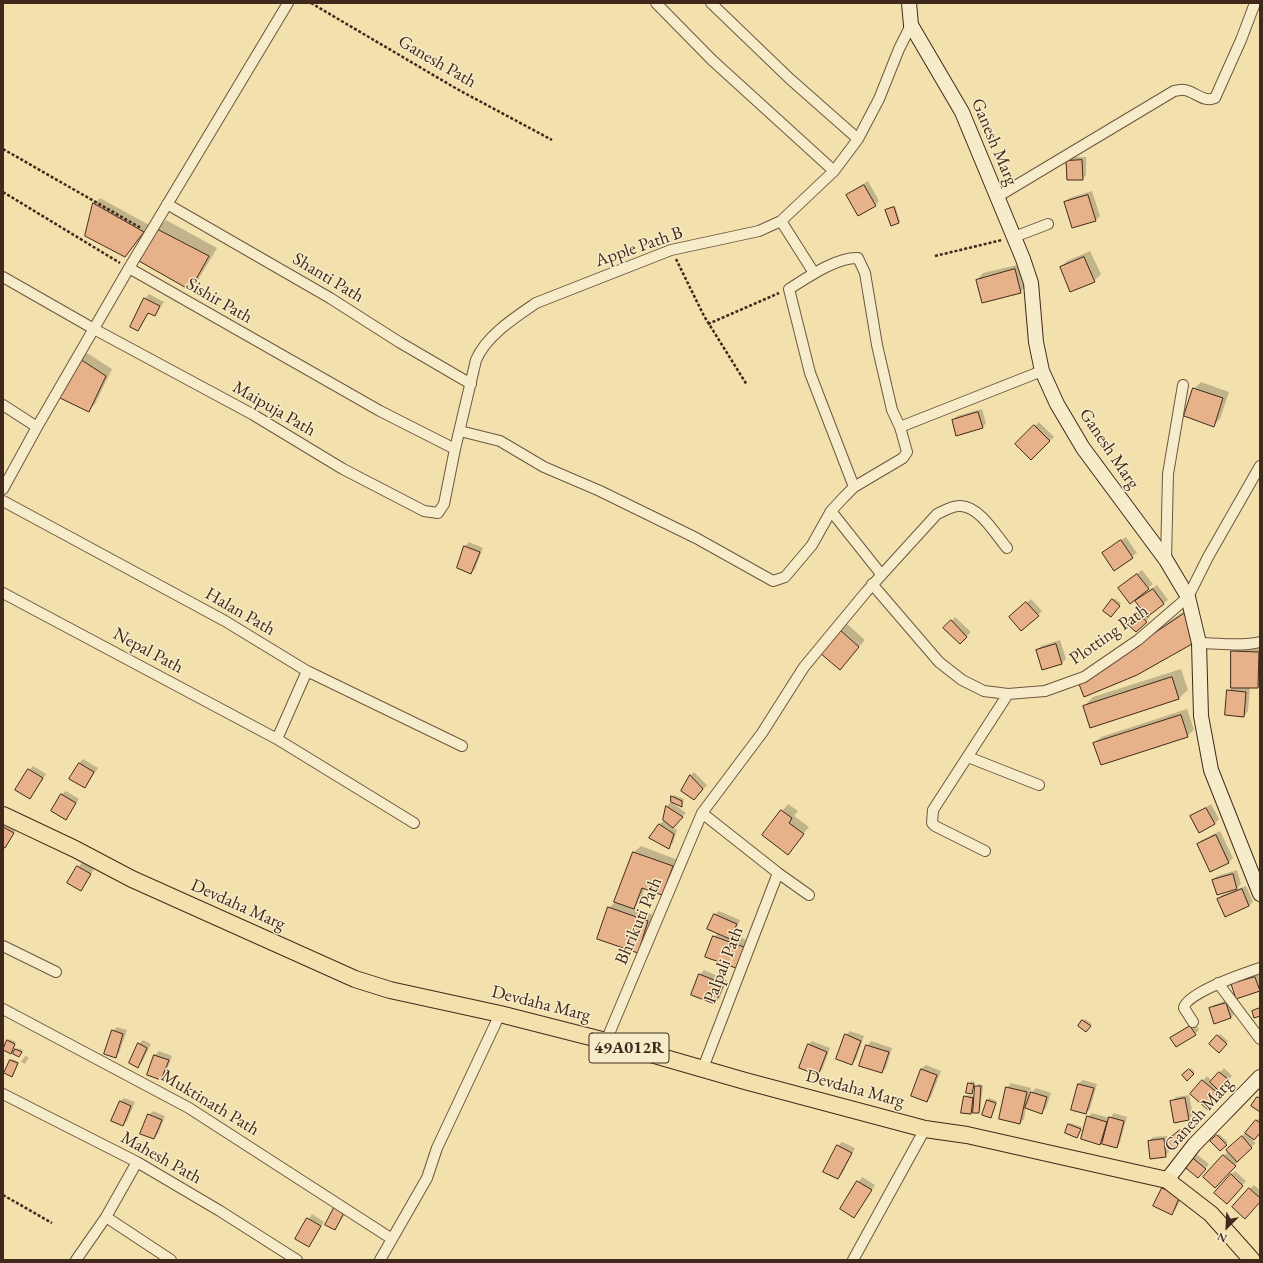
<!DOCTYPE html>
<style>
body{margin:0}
#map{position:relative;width:1263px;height:1263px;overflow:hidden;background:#f3e1ad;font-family:"EB Garamond",serif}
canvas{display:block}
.frame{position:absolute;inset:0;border:4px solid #41281c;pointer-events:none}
.north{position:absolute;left:1207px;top:1207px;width:40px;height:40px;-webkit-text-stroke:3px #f7ecca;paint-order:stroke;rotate:204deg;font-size:11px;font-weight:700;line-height:16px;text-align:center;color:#41281c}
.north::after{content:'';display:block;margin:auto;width:14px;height:18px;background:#41281c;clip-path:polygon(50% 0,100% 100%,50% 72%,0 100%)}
</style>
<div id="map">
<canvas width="1263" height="1263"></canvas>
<div class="frame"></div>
<div class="north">N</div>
</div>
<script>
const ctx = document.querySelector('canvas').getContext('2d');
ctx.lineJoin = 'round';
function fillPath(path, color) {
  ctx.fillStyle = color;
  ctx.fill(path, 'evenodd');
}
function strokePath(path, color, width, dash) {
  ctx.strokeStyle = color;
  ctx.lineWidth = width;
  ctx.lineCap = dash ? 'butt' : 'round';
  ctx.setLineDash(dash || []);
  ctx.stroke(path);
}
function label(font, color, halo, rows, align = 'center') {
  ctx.font = font + ' "EB Garamond",serif';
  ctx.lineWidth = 3;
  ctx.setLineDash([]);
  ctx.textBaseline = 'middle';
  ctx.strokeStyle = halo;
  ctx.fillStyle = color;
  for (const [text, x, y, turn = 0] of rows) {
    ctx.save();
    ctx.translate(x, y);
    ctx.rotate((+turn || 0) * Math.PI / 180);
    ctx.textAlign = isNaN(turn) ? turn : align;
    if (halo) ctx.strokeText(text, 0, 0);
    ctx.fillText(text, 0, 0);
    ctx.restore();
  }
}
const shadow = new Path2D(`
 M1071 157H1086V175L1082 179 1067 161Z
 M868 181 879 201 875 205 847 195Z
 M1092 191 1100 216 1096 220 1065 202 1069 198Z
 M100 198 149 225 125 256 94 204Z
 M895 206 900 221 899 222 886 210Z
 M166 220 217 248 198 280 190 289 157 229Z
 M1090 251 1101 274 1094 281 1061 267 1067 261Z
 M1021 264 1027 285 1020 292 977 280 983 273Z
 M149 294 164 302 155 315 149 312 138 330 145 299Z
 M87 353 112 369 95 404 88 410 81 360Z
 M1201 382 1229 392 1220 419 1214 425 1194 389Z
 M982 409 986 423 982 428 953 420 957 416Z
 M1039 422 1054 437 1031 458 1017 444Z
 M1126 537 1137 553 1115 570 1108 549Z
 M469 542 483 548 475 569 471 573 465 546Z
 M1142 570 1153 584 1130 603 1123 584Z
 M1157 585 1168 600 1148 615 1150 617 1136 631 1128 623 1142 608 1141 597Z
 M1114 598 1121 603 1112 614 1113 600Z
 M1031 599 1042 611 1038 615 1015 613Z
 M1193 605 1200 634 1191 643 1089 676Z
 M955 617 971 632 960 643 945 628Z
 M847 624 865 640 846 662 840 631Z
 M1060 640 1066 659 1062 663 1037 650 1041 646Z
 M1238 645 1260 646V685L1258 687H1250L1248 711 1244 716 1228 691 1232 688V652Z
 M1181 669 1188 690 1179 698 1084 706 1093 697Z
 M1187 709 1194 730 1187 736 1094 743 1101 737Z
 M83 759 98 768 85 787 79 763Z
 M33 766 46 774 30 798 29 770Z
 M694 772 707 785 698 795 690 776Z
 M66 791 79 799 66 818 61 795Z
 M674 795 684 799 682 806 672 796Z
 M671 802 686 813 672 827 677 830 673 843 669 847 659 825 664 820 667 806Z
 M788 804 798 811 794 816 809 827 788 853 763 835Z
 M1211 804 1219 819 1215 823 1191 816Z
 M3 821 17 828 5 847 3 846Z
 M1220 831 1233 858 1229 862 1210 871 1198 844 1202 840Z
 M641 846 678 860 668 888 661 894 645 888 640 901 634 908 654 915 644 945 637 952 609 908 616 901 634 852Z
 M82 862 94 869 81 890 69 883Z
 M1237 870 1241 884 1237 888 1218 894 1213 880 1217 876Z
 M1246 886 1253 902 1249 906 1225 915 1218 900 1222 895Z
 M719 911 740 920 733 935 750 941 742 961 736 967 714 937 718 933 714 915Z
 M704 970 727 980 719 999 715 1003 700 975Z
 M1259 973V991L1232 985 1236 980Z
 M1230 999 1235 1013 1231 1018 1210 1009 1214 1005Z
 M1085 1019 1092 1024 1088 1029 1079 1026Z
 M1195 1022 1199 1030 1195 1034 1172 1038Z
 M117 1027 127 1030 119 1053 115 1057 113 1031Z
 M850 1031 864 1036 856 1059 852 1064 846 1035Z
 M1220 1034 1228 1041 1218 1052 1210 1044Z
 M9 1039 16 1042 11 1052 7 1041Z
 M143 1040 151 1044 142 1062 138 1066 139 1044Z
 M812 1041 830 1048 822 1070 818 1074 808 1045Z
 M871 1041 892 1048 886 1068 882 1072 867 1046Z
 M17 1048 23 1050 19 1056 16 1050Z
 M159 1051 172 1056 165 1075 161 1079 148 1074 155 1055Z
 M25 1056 29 1057 25 1064 21 1062Z
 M12 1059 19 1062 12 1076 10 1060Z
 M926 1065 941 1071 931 1097 927 1101 912 1096 921 1069Z
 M1191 1068 1195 1072 1187 1079 1184 1075Z
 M1224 1068 1232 1076 1221 1088 1223 1091 1212 1104 1191 1094 1207 1076 1212 1081Z
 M1083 1080 1097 1084 1090 1109 1086 1113 1078 1084Z
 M971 1081 975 1082 971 1093 967 1092Z
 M1011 1083 1031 1088 1029 1095 1036 1088 1051 1093 1046 1108 1042 1112 1026 1107 1024 1119 1020 1123 1007 1088Z
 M978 1084 983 1085 980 1111 978 1112 974 1109 970 1113 965 1097 967 1095 975 1096Z
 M1189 1095 1193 1115 1188 1119 1171 1102 1176 1097Z
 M124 1098 135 1102 127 1121 123 1125 120 1102Z
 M989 1098 997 1101 991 1117 987 1100Z
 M153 1111 165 1116 158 1134 154 1138 149 1115Z
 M1092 1113 1110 1118 1114 1113 1127 1117 1120 1143 1116 1147 1105 1139 1100 1143 1088 1117Z
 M1260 1117V1132L1252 1140 1256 1143 1237 1160 1239 1161 1215 1187 1204 1177Z
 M1070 1123 1082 1127 1077 1136 1069 1125Z
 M1184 1127 1189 1133 1185 1137 1168 1144 1169 1152 1165 1156 1149 1141 1153 1137 1167 1136 1168 1140Z
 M1219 1134 1228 1142 1220 1150 1211 1141Z
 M842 1142 855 1148 842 1174 838 1178V1146Z
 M1194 1152 1209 1164 1202 1173 1183 1164Z
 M1235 1171 1246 1181 1231 1198V1175Z
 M862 1177 875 1185 854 1217 841 1209Z
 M1166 1184 1184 1192 1176 1209 1172 1213 1162 1188Z
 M1254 1185 1260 1190V1201L1250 1189Z
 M349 1207 335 1229 327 1224Z
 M312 1214 324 1222 308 1246 296 1239Z`);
const building = new Path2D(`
 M1082 160 1083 180H1067L1066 161Z
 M864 185 876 206 858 216 846 195Z
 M1088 195 1096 221 1072 228 1064 202Z
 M93 203 144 232 125 257 85 236Z
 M894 207 899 223 891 226 885 210Z
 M157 229 209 256 190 290 139 261Z
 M1084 257 1095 282 1070 292 1060 267Z
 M1015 269 1021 293 982 303 976 280Z
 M144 298 160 306 155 316 148 313 138 331 130 327Z
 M80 359 106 376 89 412 60 398Z
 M1193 388 1223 398 1214 427 1184 416Z
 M978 412 983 428 956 436 952 420Z
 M1034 425 1050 441 1031 460 1015 444Z
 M1121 540 1133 558 1114 571 1102 553Z
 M464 546 480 552 471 574 457 568Z
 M1137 574 1149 589 1130 604 1118 588Z
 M1153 589 1164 604 1147 617 1135 601Z
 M1112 599 1120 606 1111 617 1103 611Z
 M1026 602 1039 616 1021 631 1009 617Z
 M1136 612 1147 622 1136 632 1126 623Z
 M1185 613 1192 644 1137 675 1084 697 1079 684Z
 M951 620 967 637 960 644 943 628Z
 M840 630 859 647 840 670 820 653Z
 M1056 644 1062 664 1042 670 1036 650Z
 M1231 651 1259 652 1258 688H1231Z
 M1172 677 1179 699 1090 728 1083 706Z
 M1227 690 1246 692 1244 717 1225 715Z
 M1181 715 1188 737 1101 765 1093 743Z
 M79 763 94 772 85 788 69 779Z
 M28 769 43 778 30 799 15 790Z
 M690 775 703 789 694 800 681 791Z
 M61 794 76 803 66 820 51 811Z
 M671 796 682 801V807L671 802Z
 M666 806 683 817 673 828 663 820Z
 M1206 808 1215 824 1199 833 1190 816Z
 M781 810 792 818 789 823 804 834 788 855 762 835Z
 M659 824 674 834 669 849 649 838Z
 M3 827 14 833 5 848 3 847Z
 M1216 835 1229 863 1210 872 1197 844Z
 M633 852 673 866 662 895 642 888 634 909 614 902Z
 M77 866 91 874 81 891 67 883Z
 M1233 874 1237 889 1217 895 1212 880Z
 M1242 889 1249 906 1225 917 1217 899Z
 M608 907 648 921 638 953 597 939Z
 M714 914 737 924 730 939 707 929Z
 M713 936 744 947 736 968 705 957Z
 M699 974 724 984 715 1004 691 995Z
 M1255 977 1260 991 1236 999 1231 984Z
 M1226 1003 1231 1018 1214 1024 1209 1008Z
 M1260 1008V1016L1254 1018 1252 1011Z
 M1082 1020 1091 1026 1086 1032 1078 1026Z
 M1190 1026 1196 1035 1176 1047 1170 1038Z
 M112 1030 123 1034 116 1058 104 1054Z
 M845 1034 861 1041 852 1065 836 1059Z
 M1217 1035 1227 1044 1219 1053 1209 1044Z
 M7 1040 15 1044 11 1054 3 1050Z
 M138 1043 147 1048 138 1068 129 1063Z
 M808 1044 827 1052 818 1075 799 1068Z
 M866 1045 889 1052 882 1073 859 1066Z
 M15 1049 22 1052 19 1057 13 1054Z
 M154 1055 169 1060 161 1080 147 1075Z
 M10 1060 18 1063 12 1077 4 1073Z
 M921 1069 937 1075 927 1102 911 1096Z
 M1189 1069 1194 1074 1187 1081 1182 1075Z
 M1219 1072 1229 1080 1219 1091 1210 1082Z
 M1202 1080 1220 1095 1208 1110 1190 1094Z
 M968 1083 974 1084 972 1094 966 1093Z
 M1078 1084 1094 1088 1086 1114 1071 1110Z
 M975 1086H981L979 1113H973Z
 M1006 1087 1027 1092 1020 1124 999 1119Z
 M1031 1092 1047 1097 1042 1114 1025 1108Z
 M964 1096 973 1098 971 1114 961 1113Z
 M1257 1097 1260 1098V1112L1251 1106Z
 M1185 1098 1189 1120 1174 1123 1170 1101Z
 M987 1100 996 1103 991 1118 982 1115Z
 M120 1101 131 1106 123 1126 111 1121Z
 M148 1114 162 1120 154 1139 140 1134Z
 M1087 1116 1107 1122 1100 1145 1081 1139Z
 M1109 1117 1124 1121 1117 1148 1102 1144Z
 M1256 1120 1260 1123V1133L1254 1140 1245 1133Z
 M1068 1124 1081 1129 1077 1138 1065 1133Z
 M1180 1130 1186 1138 1171 1150 1165 1142Z
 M1217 1135 1227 1145 1220 1151 1210 1141Z
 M1242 1136 1252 1148 1237 1162 1226 1150Z
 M1164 1139 1166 1157 1150 1159 1148 1141Z
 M837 1145 852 1153 838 1179 823 1172Z
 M1189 1155 1206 1169 1198 1178 1181 1164Z
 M1223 1155 1236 1166 1215 1188 1203 1177Z
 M1231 1174 1243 1186 1227 1204 1214 1193Z
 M857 1181 872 1190 854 1218 840 1209Z
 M1162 1188 1180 1196 1172 1215 1153 1206Z
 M1249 1188 1260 1198V1202L1245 1219 1232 1207Z
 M335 1206 345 1211 335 1230 325 1225Z
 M307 1218 321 1226 309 1247 295 1239Z`);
const path = new Path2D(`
 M311 3 457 89 552 140
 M3 149 141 228
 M3 192 120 263
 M935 256 1002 240
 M676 259 704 316 747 385
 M708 324 779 293
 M3 1195 52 1223`);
const street = new Path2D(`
 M656 3 712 60 834 171
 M711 3 790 79 858 139
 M997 197 1174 91C1177 91 1181 89 1184 90 1195 91 1203 103 1215 98L1241 40 1255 3
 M167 204 330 298 399 342 471 384
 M781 221 814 273
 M1014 237 1048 224
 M129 268 288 3
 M3 277 94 329 252 414 343 469 424 511 438 513 444 504 455 449 476 360C486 336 514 318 536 303L671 250 759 231 781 221 834 171 858 139 879 99 899 49 911 25
 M3 405 37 427 3 489
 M37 427 129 268 380 411 455 449
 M900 427 1042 371
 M460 431 500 441 544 467 600 491 696 538 773 581 785 577 812 545 831 511 844 497 854 487 903 458 907 452 900 427 892 410 877 345 865 273 858 258C836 257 807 278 789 289L810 373 854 487
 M3 501 225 621 307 671 462 746
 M831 511 881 574
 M1166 560 1168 474 1183 385
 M872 584 939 662 962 680 984 691 1008 694 1045 691 1084 677 1138 640 1188 597 1208 557 1260 466
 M3 593 277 739
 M1199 643C1219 643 1241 647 1260 642
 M307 671 277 739 414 823
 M968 757 1039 785
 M702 813 778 873 809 895
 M985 851 935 826 932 823 933 810 1008 694
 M3 946 56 972
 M1218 983 1260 1039
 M3 1009 189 1108 392 1239
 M1193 1022 1184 1008C1186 993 1245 973 1260 968
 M606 1041 702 813 762 733 804 667 866 592 937 514C944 511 952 505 961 506 980 507 995 534 1007 548
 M703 1068 778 873
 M3 1094 137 1162 220 1211 297 1260
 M106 1217 171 1260
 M76 1260 106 1217 137 1162
 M380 1260 427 1178 437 1148 500 1014
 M853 1260 925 1129`);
const secondary = new Path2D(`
 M909 3 911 25 962 112 1023 259 1031 283 1036 342 1042 371 1057 404 1083 448 1166 560 1188 597 1199 643 1201 716 1211 770 1260 894
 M1167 1180 1194 1145 1260 1077`);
const primary = new Path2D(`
 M3 815 75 849 132 879 355 979 390 990 500 1014 606 1041 745 1081 925 1129 967 1135 1167 1180 1211 1214 1252 1260`);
const shields = [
 [629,1048,80]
];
const shieldNames = [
 ["49A012R",629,1048]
];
const streetNames = [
 ["Ganesh Path",437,62,30],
 ["Ganesh Marg",994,142,67],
 ["Apple Path B",639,247,-19],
 ["Shanti Path",328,278,31],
 ["Sishir Path",219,301,30],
 ["Maipuja Path",274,409,30],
 ["Ganesh Marg",1109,449,56],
 ["Halan Path",240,612,30],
 ["Plotting Path",1109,635,-35],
 ["Nepal Path",148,651,28],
 ["Devdaha Marg",238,905,24],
 ["Bhrikuti Path",639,921,-67],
 ["Palpali Path",724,965,-69],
 ["Devdaha Marg",541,1004,14],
 ["Devdaha Marg",855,1089,15],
 ["Muktinath Path",210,1103,31],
 ["Ganesh Marg",1199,1115,-48],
 ["Mahesh Path",161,1158,29]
];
fillPath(shadow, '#0003');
fillPath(building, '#e7b18a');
strokePath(building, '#41281c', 1);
strokePath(street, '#6e5640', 12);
strokePath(secondary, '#41281c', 16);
strokePath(primary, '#41281c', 18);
strokePath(path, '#41281c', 2.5, [3, 2]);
strokePath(street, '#f7ecca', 10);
strokePath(secondary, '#f7ecca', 14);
strokePath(primary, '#f3e1ad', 16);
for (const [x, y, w] of shields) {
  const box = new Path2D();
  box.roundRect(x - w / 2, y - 15, w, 30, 3);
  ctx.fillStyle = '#f7ecca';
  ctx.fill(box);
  strokePath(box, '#41281c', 1);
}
label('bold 17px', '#41281c', null, shieldNames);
label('18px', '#41281c', '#f7ecca', streetNames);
</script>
